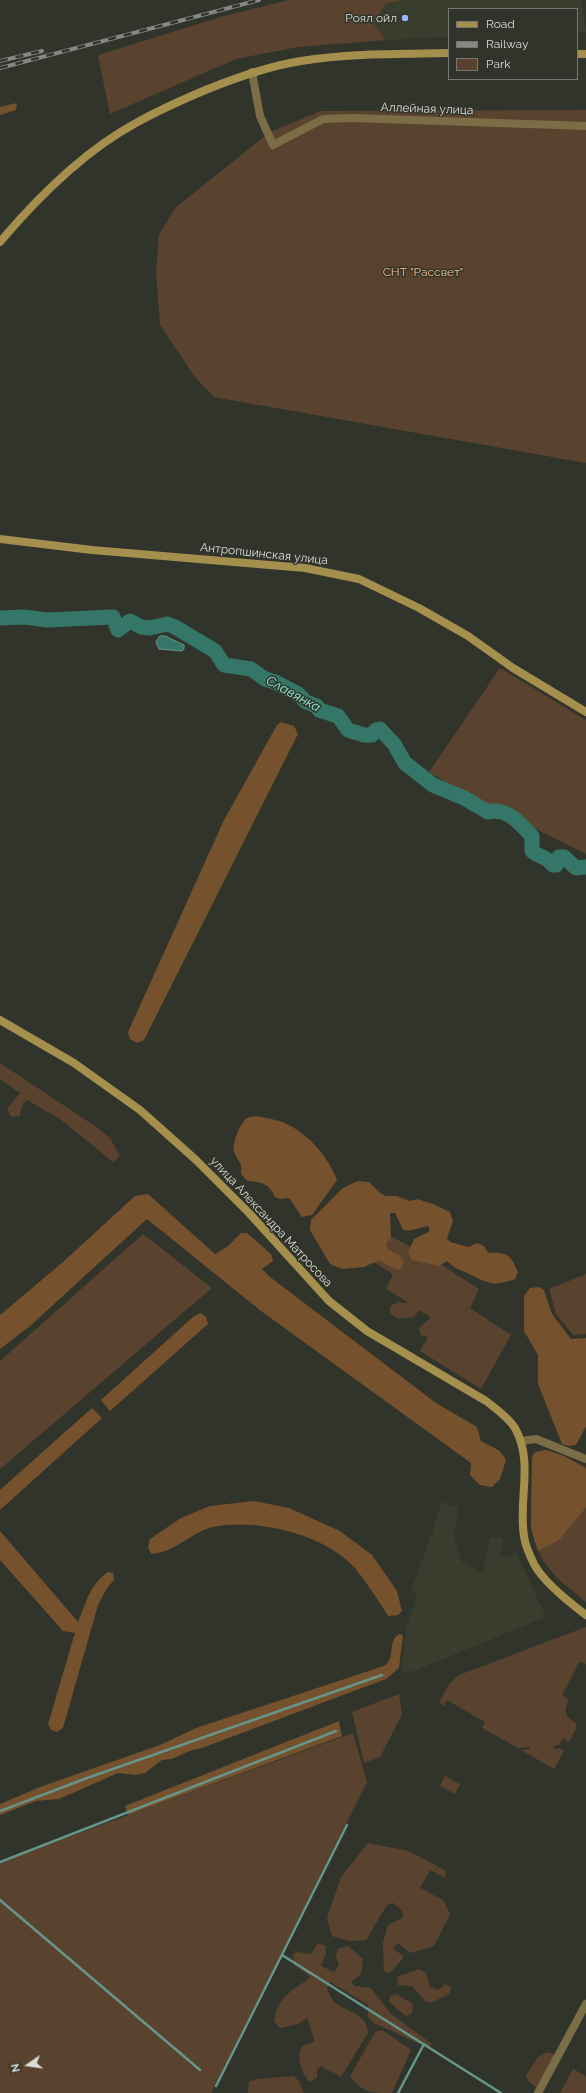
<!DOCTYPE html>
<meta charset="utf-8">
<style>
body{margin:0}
#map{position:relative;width:586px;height:2093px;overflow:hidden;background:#31342b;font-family:Raleway,sans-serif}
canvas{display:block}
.legend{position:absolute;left:448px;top:8px;width:130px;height:72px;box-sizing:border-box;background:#31342b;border:1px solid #757870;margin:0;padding:5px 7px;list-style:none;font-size:12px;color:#dcded8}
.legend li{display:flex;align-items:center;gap:8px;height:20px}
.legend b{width:20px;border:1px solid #757870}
.north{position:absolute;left:8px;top:2045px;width:40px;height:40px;-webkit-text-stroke:3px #31342b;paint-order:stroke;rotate:257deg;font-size:11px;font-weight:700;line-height:16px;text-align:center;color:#dcded8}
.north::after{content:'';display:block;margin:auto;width:14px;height:18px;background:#dcded8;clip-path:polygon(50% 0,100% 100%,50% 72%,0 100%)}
</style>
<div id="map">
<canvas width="586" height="2093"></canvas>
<ul class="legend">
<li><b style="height:5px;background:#a48f4d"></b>Road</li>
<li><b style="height:5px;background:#868981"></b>Railway</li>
<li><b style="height:11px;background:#59432f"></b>Park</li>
</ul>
<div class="north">N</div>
</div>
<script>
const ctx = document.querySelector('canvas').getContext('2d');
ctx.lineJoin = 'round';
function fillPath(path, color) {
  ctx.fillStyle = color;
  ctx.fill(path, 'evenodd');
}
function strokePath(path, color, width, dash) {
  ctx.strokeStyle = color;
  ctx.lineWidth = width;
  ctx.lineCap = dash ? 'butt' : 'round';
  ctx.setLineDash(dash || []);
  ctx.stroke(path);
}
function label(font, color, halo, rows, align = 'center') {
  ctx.font = font + ' Raleway,sans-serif';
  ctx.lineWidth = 3;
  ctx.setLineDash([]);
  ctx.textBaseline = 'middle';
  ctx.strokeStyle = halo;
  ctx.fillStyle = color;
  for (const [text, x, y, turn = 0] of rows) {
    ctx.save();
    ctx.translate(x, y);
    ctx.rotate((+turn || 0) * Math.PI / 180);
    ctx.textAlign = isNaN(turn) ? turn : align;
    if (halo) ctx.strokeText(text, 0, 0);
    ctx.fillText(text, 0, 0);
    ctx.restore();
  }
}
const built = new Path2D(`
 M403 0H581L586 32H577V9H449V37L386 40 374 24 385 4Z
 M441 1502 458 1508 454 1536 462 1562 482 1573 490 1537 503 1539 501 1557 517 1554 546 1617 414 1671 401 1673 406 1627 417 1596 411 1590 434 1528Z`);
const green = new Path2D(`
 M289 0H403L385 4 374 24 386 40 298 47 236 59 110 114 98 55 224 16Z
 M586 110V463L214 397 195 377 160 325 156 272 159 235 175 208 270 132 321 111Z
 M500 668 586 720V854L462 792 429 772Z
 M0 1063 95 1126 110 1138 120 1156 113 1162 60 1119 27 1100 22 1105 20 1116 11 1117 7 1109 20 1093 0 1079Z
 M381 1231 431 1258 479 1289 470 1308 511 1335 481 1389 420 1351 428 1337 421 1335 419 1328 431 1317 419 1310 414 1317 398 1319 390 1313V1306L398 1302 409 1303 386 1289 393 1274 366 1258Z
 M143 1234 212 1288 0 1469V1361Z
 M586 1274V1334L573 1335 556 1314 549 1289Z
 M546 1450 564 1456 586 1467V1602L558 1579 543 1561 534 1541 531 1527 532 1457 535 1452Z
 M586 1627V1664L580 1661 562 1695 569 1700C563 1712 565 1716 576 1723V1729L569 1742 563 1738 559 1745H555L553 1749 560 1748 564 1751 554 1769 521 1750 529 1749 530 1747 518 1748 482 1728 485 1722 447 1700 444 1706 439 1702 449 1684 459 1675Z
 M399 1694 402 1714 380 1757 364 1763 352 1712Z
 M353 1733 367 1782 211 2093H0V1862Z
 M445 1776 460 1784 455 1794 440 1786Z
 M368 1843 409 1851 446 1871 445 1878 430 1870 420 1888 443 1900 450 1914 434 1946 410 1953 398 1943 393 1948 404 1957 390 1973 384 1972 383 1943 388 1925 403 1918 402 1910 393 1903 387 1905 366 1940 349 1941 332 1936 327 1918 341 1877Z
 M317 1944 325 1945 326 1953 321 1966 334 1972 339 1965 336 1957 338 1949 348 1946 363 1959 361 1974 351 1982 355 1986 371 1988 391 2014 432 2044 429 2048 374 2023 368 2017V2005L330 1982 327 1989C329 1993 332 2000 335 2003 348 2012 367 2014 368 2033L341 2077 321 2066 317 2069V2078L309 2082C301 2070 296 2060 302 2046L315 2041 307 2018 298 2024 280 2028 274 2021C278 1996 292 1991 311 1977L294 1965 293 1954 297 1952 311 1954Z
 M419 1969 426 1973 430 1987 438 1990 445 1984 451 1987 449 1994 431 2003 425 2001 412 1986 398 1985 397 1977Z
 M396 1994 413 2004 412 2013 406 2016 389 2002 390 1996Z
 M382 2030 411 2050 392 2093C371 2093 362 2093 350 2076L375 2032Z
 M547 2052 555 2055 538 2089 529 2082 526 2075 538 2057Z
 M573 2069 586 2076V2093H560Z
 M294 2076 299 2081 304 2093H248L249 2082 256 2079Z`);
const forest = new Path2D(`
 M17 103 16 110 0 115V107Z
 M281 722 294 726 298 734 144 1040 137 1043 130 1039 128 1032 224 820 277 725Z
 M256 1116C267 1118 280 1120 289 1125 311 1137 328 1157 337 1180L312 1215 302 1217 289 1198 280 1199 275 1197C269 1183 261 1182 247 1181L241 1174C243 1160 236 1161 234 1151 232 1143 240 1123 247 1118 249 1117 254 1116 256 1116Z
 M358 1181 369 1182 380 1193 386 1196H396L410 1201 417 1199 433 1204 450 1212 453 1221 447 1238 450 1242 469 1247 477 1243 484 1246 488 1253C507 1252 510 1254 518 1272L515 1279C491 1288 487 1282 465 1272 457 1269 453 1267 447 1261L439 1266 412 1260 408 1252 414 1239 429 1232V1226C420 1227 412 1232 403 1230L395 1213H390L391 1238 386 1243 387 1249 399 1255 404 1262 401 1269 397 1270 379 1260 364 1267 342 1269 330 1264 310 1230 311 1220 343 1188Z
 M148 1194 215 1254 227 1247 241 1233H247L271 1254 273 1261 262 1269 270 1277 436 1403 477 1427 481 1441 500 1451 506 1460 500 1479 492 1487 480 1485 470 1475 471 1463 261 1311 147 1219 30 1326 0 1349V1315L63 1262 135 1196Z
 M539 1287 544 1290 552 1314 571 1339 586 1338V1426L576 1445 569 1446 562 1444 538 1384V1355L524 1331V1296L530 1288Z
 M201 1313 206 1317 208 1324 110 1411 101 1400 194 1316Z
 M92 1408 102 1418 0 1510V1490Z
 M546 1450 564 1456 586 1469V1507L559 1540 538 1551 531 1527 532 1457 535 1452Z
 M254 1501 289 1508 340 1531 372 1555 397 1591 402 1611 398 1615 388 1616C378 1600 367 1583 355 1568 324 1534 257 1518 213 1527 191 1532 175 1553 151 1554L148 1547 150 1539 181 1518 210 1506Z
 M0 1531 78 1622C86 1603 90 1584 108 1572L113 1573 114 1580 107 1588 98 1605 63 1728 57 1732 51 1730 48 1724 75 1633 63 1631 0 1560Z
 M399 1634 403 1635 399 1668 386 1679 202 1748 189 1751 172 1759 162 1760 145 1773 135 1775 118 1773 59 1799 36 1801 0 1815V1804L40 1787 160 1745 196 1728 384 1666C397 1657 386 1643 399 1634Z
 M339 1721 342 1736 128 1815 125 1806Z`);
const water = new Path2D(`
 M160 636H165L184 645V649L182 651 159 649 156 642Z`);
const stream = new Path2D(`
 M0 1811 87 1778 382 1675
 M0 1862 336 1731
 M0 1900 200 2070
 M282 1955 501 2093
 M216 2086 347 1825
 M398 2093 424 2044`);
const river = new Path2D(`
 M0 618 24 617 47 620 113 617 118 630 130 621 141 627 150 628 167 624 175 627 215 651 224 665 251 669 265 679 275 682 298 694 306 702 317 706 319 710 338 716 348 730 364 735H372L376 730 380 729 394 744 405 763 433 785 464 798 488 812C508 807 520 824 532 836V851C539 858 544 854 553 865H556L559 857H564L576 868 586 867`);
const street = new Path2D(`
 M252 72 260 116 273 145 323 119 353 118 586 126
 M521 1441 536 1439 586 1459
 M538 2093 586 2004`);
const secondary = new Path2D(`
 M577 54H586
 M0 242C38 197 84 151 136 123 159 110 184 99 208 89 238 77 269 66 301 61 350 53 399 54 449 53
 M0 539 92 550 305 568 359 579 419 608 468 636 513 668 586 712
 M0 1020 74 1063 140 1110 196 1160 249 1213 329 1301 367 1331 486 1401C496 1409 508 1417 515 1428 534 1462 518 1500 524 1536 525 1545 530 1556 534 1564 544 1583 570 1603 586 1615`);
const rail = new Path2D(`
 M0 61 42 51
 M0 68 259 0`);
const markers = [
 [405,18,4,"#94b7fd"]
];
const poiNames = [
 ["Роял ойл",397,18]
];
const streetNames = [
 ["Аллейная улица",427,109,2],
 ["Антропшинская улица",264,554,6],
 ["улица Александра Матросова",271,1222,47]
];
const parkNames = [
 ["СНТ \"Рассвет\"",423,272]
];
const waterNames = [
 ["Славянка",293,694,29]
];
fillPath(built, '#393d2e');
fillPath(green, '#59432f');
fillPath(forest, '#76512d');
fillPath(water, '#347668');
strokePath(water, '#66958a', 1);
strokePath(stream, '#66958a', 2.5);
strokePath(river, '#347668', 15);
strokePath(street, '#7b6e46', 8);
strokePath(secondary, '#a48f4d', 8);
strokePath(rail, '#868981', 4);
strokePath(rail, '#31342b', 2.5, [8]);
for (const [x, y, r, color] of markers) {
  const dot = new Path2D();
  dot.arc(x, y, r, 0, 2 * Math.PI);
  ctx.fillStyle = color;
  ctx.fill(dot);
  strokePath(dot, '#31342b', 1.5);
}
label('12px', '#dcded8', '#31342b', poiNames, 'right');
label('12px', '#dcded8', '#31342b', streetNames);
label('12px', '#fec088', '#31342b', parkNames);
label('italic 13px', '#8ff4dd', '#31342b', waterNames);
</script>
